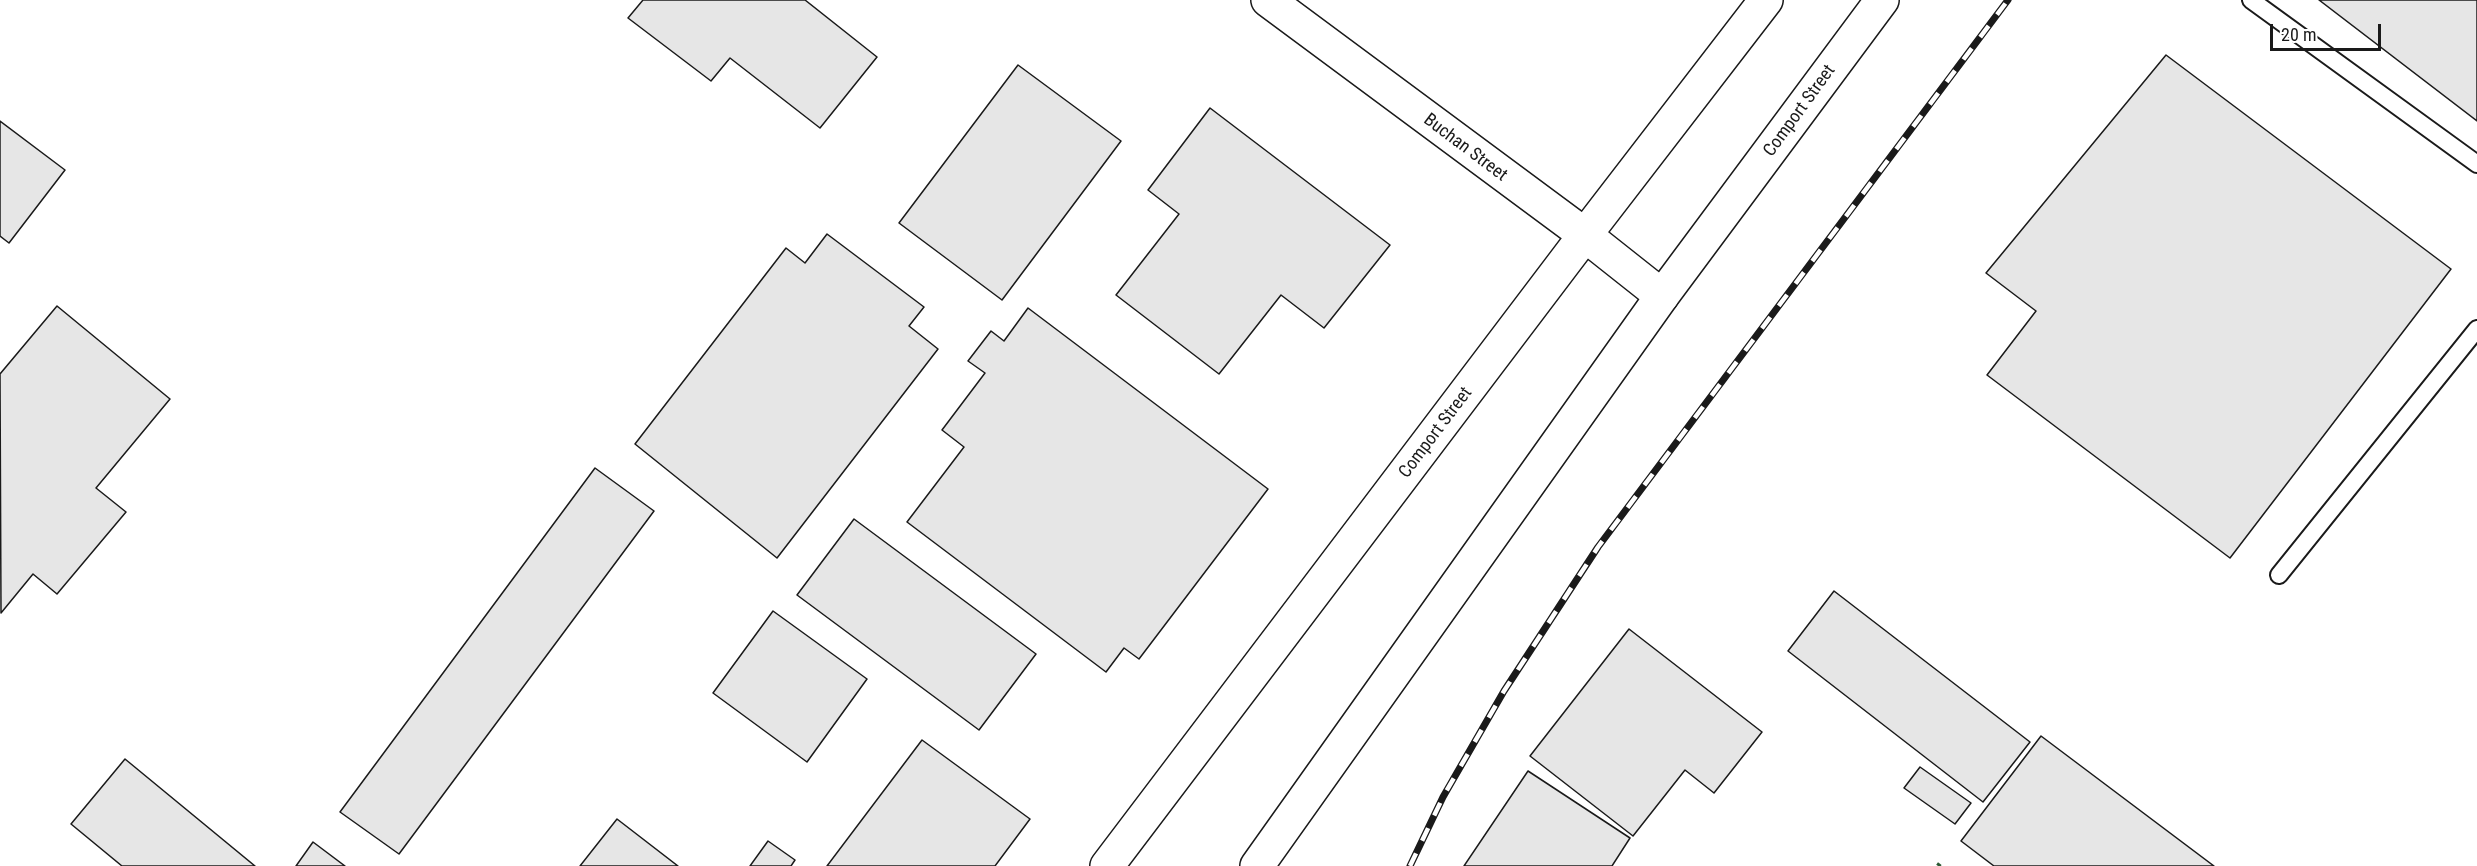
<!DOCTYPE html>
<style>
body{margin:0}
#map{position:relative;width:2477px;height:866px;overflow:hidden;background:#fff;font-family:"Roboto Condensed",sans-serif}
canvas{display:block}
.scale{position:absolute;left:2270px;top:24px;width:111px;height:27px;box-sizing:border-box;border:3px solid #1a1a1a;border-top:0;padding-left:8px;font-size:18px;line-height:21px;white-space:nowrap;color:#1a1a1a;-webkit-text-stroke:4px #fff;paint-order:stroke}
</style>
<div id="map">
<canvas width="2477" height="866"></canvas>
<div class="scale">20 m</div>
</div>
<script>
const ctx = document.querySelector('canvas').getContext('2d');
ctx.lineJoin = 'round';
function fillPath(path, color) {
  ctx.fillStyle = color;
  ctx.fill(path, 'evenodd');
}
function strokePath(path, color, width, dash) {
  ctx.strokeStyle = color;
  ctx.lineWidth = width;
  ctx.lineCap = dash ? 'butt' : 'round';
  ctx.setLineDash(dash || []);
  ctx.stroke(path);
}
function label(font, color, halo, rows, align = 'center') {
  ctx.font = font + ' "Roboto Condensed",sans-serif';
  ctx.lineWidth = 4.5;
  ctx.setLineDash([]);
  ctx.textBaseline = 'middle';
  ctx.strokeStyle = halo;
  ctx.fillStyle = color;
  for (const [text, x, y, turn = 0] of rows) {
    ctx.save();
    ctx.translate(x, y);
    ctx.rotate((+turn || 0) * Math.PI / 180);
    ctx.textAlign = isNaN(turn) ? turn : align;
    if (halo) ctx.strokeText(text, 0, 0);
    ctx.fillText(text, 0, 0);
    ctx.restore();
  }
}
const building = new Path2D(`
 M643 0H805L877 57 820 128 730 58 711 81 628 18Z
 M2319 0H2477V121Z
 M2166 55 2451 269 2230 558 1987 375 2036 311 1986 273Z
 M1018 65 1121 141 1002 300 899 223Z
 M1210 108 1390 245 1324 328 1281 295 1219 374 1116 295 1179 214 1148 190Z
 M0 121 65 170 9 243 0 236Z
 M827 234 924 307 909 326 938 349 777 558 635 444 786 248 805 263Z
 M57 306 170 399 96 488 126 512 57 594 33 574 1 613 0 374Z
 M1028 308 1268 489 1139 659 1124 648 1106 672 907 522 964 447 942 430 985 373 968 361 991 331 1004 341Z
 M595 468 654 511 399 854 340 812Z
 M854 519 1036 654 979 730 797 595Z
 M1834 591 2030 742 1983 802 1788 651Z
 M773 611 867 679 807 762 713 693Z
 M1629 629 1762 732 1714 793 1685 770 1633 836 1530 756Z
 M2041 736 2214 866H1994L1961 841Z
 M922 740 1030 819 995 866H827Z
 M125 759 255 866H122L71 824Z
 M1920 767 1971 803 1955 824 1904 788Z
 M1528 771 1630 838 1612 866H1464Z
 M617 819 678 866H580Z
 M768 841 795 860 791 866H750Z
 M313 842 345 866H296Z`);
const service = new Path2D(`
 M2251 0 2477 164
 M2279 575 2477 329`);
const minor = new Path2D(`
 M1268 0 1585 235 1662 296`);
const trunk = new Path2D(`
 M1107 866 1585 235 1766 0
 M1257 866 1662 296 1882 0`);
const rail = new Path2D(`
 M1410 866 1443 797 1504 691 1598 547 2008 0`);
const hedge = new Path2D(`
 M1938 866 1941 862`);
const streetNames = [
 ["Comport Street",1800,111,-54],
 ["Buchan Street",1465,148,37],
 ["Comport Street",1436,433,-53]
];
fillPath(building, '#e6e6e6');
strokePath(building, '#1a1a1a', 1.5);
strokePath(service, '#1a1a1a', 20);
strokePath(minor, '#1a1a1a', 36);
strokePath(trunk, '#1a1a1a', 36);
strokePath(service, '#fff', 16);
strokePath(minor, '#fff', 33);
strokePath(trunk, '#fff', 33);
strokePath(rail, '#1a1a1a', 7);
strokePath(rail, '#fff', 4.5, [14]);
strokePath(hedge, '#2b5a34', 4.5, [3, 4.5]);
label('18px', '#1a1a1a', '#fff', streetNames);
</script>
